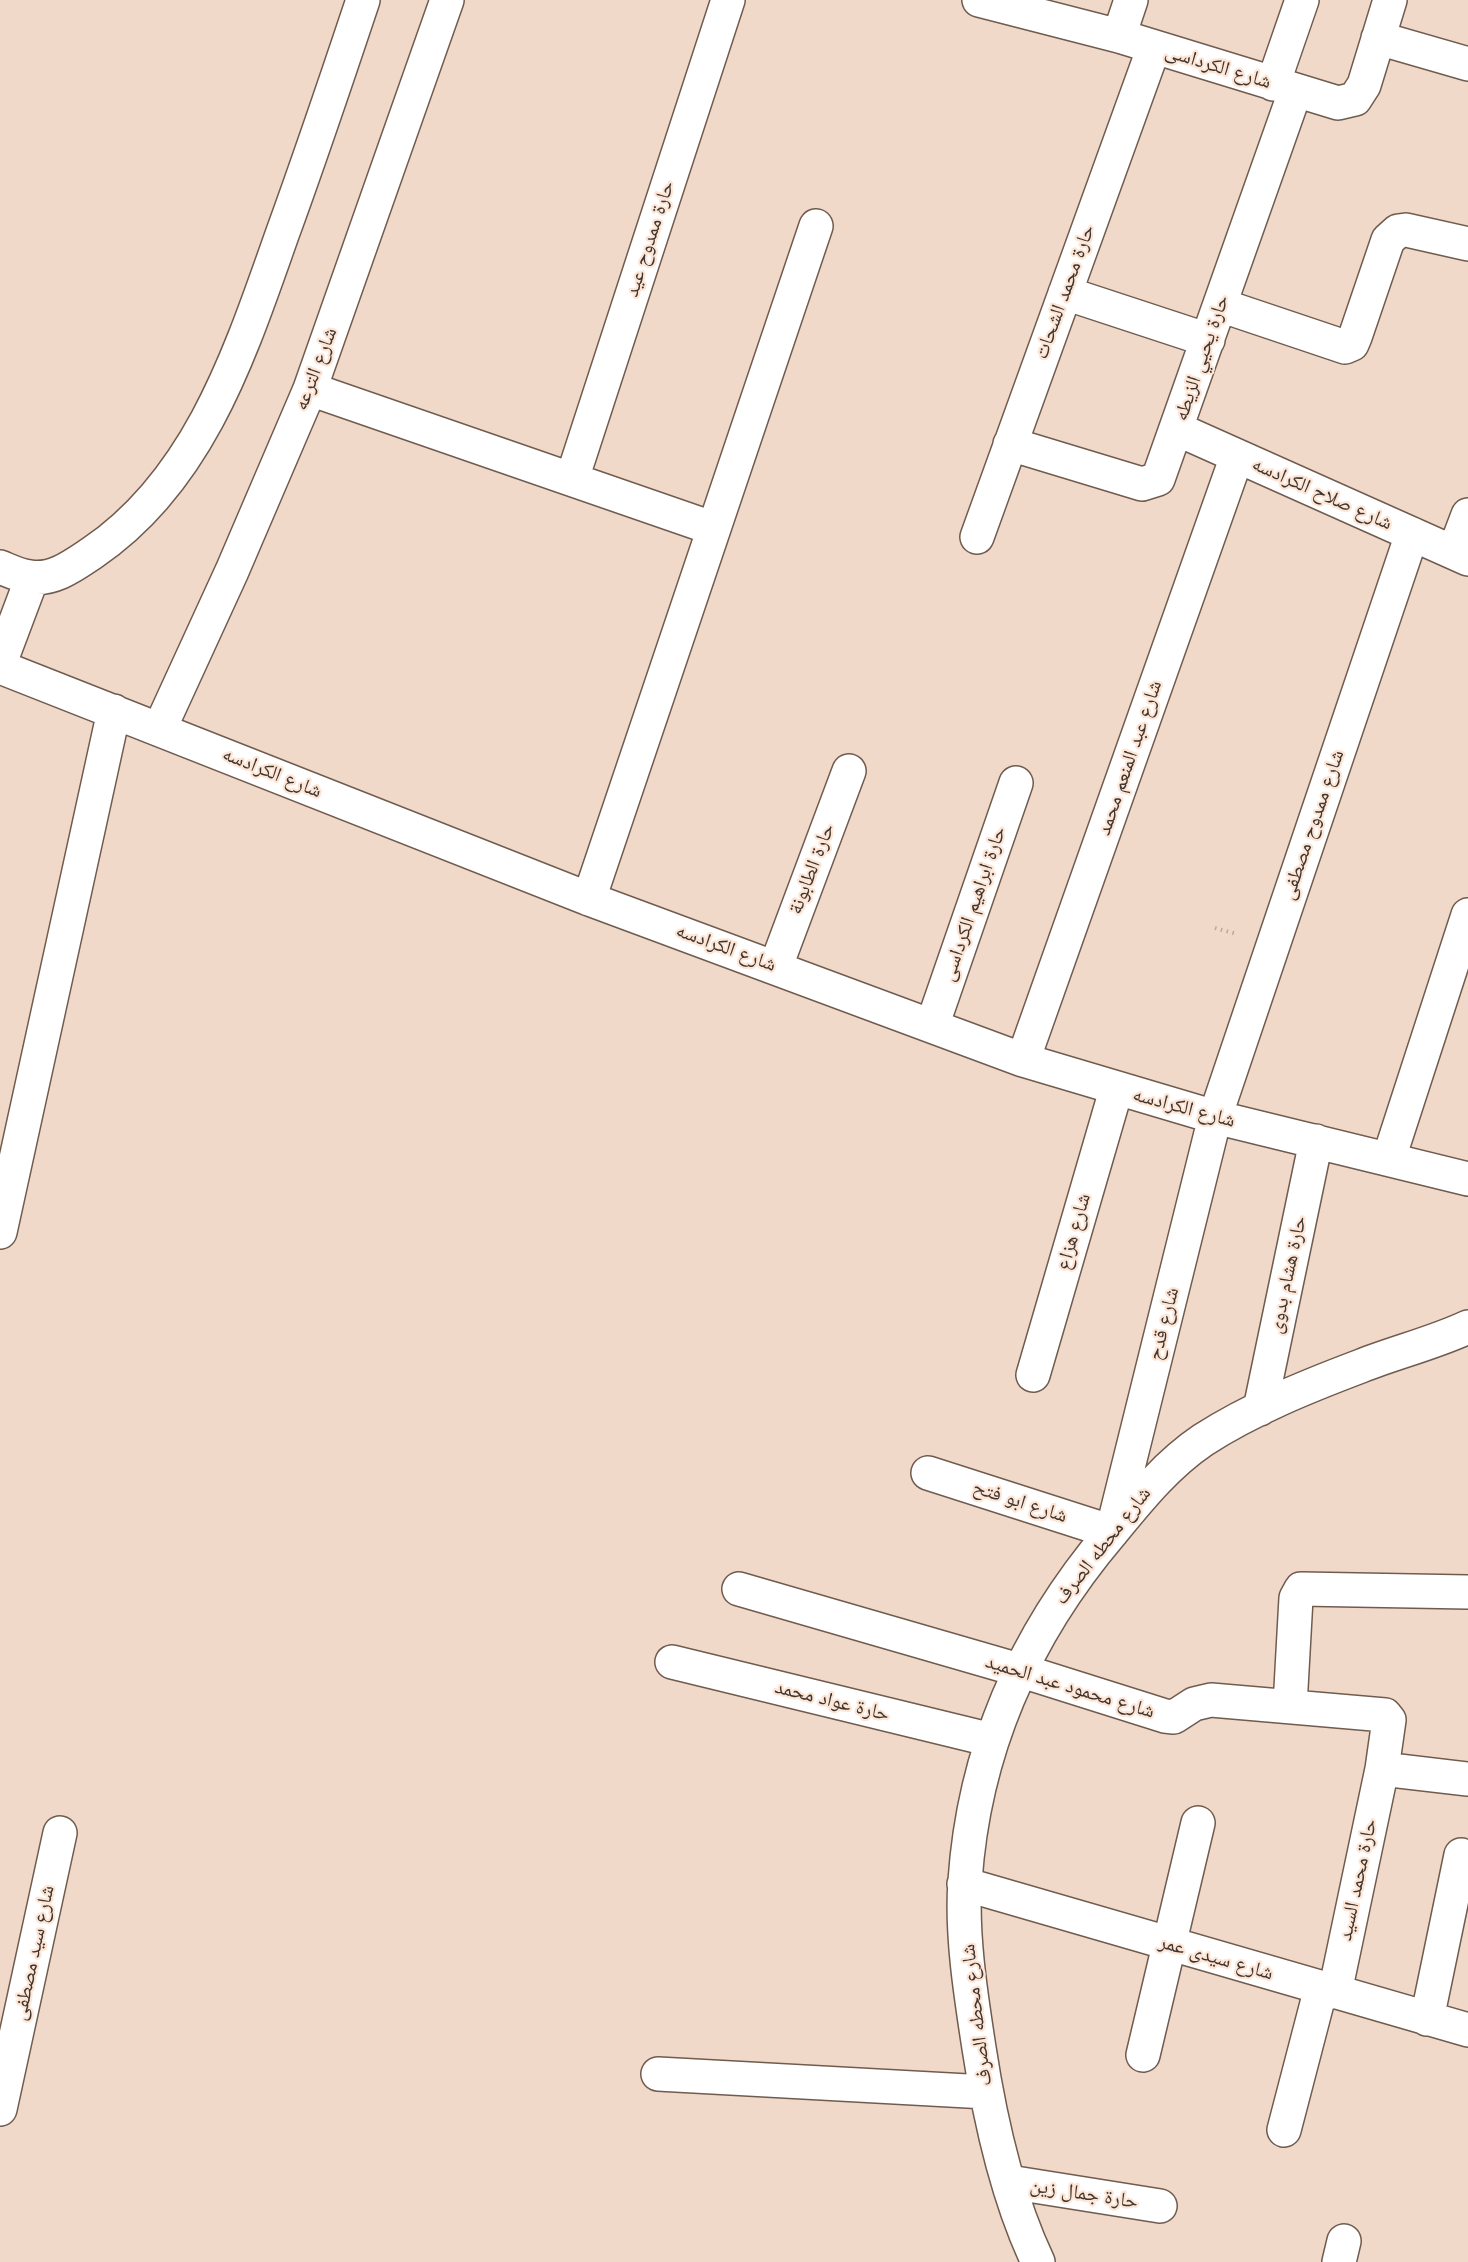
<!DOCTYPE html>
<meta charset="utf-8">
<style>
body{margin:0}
canvas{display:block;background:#f1d9ca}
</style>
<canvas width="1468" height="2262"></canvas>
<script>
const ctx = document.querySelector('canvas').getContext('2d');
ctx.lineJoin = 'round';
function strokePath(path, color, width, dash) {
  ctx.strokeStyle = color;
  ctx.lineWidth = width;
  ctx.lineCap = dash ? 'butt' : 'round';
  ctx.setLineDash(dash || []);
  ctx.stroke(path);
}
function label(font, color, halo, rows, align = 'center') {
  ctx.font = font + ' Helvetica,"Noto Naskh Arabic",sans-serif';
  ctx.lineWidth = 4.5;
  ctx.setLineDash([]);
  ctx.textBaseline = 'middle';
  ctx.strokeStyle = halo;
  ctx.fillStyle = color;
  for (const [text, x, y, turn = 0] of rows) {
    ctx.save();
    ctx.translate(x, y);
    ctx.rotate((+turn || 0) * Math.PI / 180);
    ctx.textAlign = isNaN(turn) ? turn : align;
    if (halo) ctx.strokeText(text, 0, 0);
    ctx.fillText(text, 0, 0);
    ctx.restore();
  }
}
const path = new Path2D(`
 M1215 928 1237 934`);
const minor = new Path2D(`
 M979 0 1119 36 1338 103 1355 99 1364 85 1390 0
 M1119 36 1131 0
 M1378 38 1468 64
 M1273 84 1302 0
 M1065 293 1208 340
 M1220 305 1345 347 1352 344 1355 337 1388 240 1398 231 1406 230 1468 244
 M310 389 712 528
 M1177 429 1468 559
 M1010 444 1142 484 1158 479 1295 92
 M572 479 728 0
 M977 537 1154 47
 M1454 552 1468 515
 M0 567C10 571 20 576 30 577 53 581 74 565 92 553 201 479 241 350 283 232 311 155 337 78 363 0
 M0 663 32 578
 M0 667 589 899 1023 1060 1215 1117 1468 1179
 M160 728 232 571 310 389 447 0
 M589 899 816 226
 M776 966 849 771
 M932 1026 1016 783
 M1023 1060 1237 456
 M1389 1158 1468 915
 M0 1232 114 711
 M1033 1375 1116 1090
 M1260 1409 1316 1141
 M928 1473 1112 1532 1215 1117 1412 534
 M739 1589 1019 1670 1165 1716 1174 1717 1194 1704 1211 1700 1385 1715 1389 1720 1382 1769 1335 1992
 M672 1662 992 1740
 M1290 1706 1296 1598 1301 1589 1468 1592
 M1382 1769 1468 1779
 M964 1884 1468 2030
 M1427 2019 1461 1855
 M1143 2055 1198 1823
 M658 2074 986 2092
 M0 2109 60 1833
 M1284 2130 1321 1988
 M1009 2182 1160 2206
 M1038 2262C1007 2197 990 2120 979 2048 971 1996 961 1934 965 1881 974 1749 1026 1633 1111 1533 1139 1499 1166 1465 1203 1440 1251 1409 1308 1386 1361 1366 1396 1352 1434 1343 1468 1327
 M1339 2262 1344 2241`);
const streetNames = [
 ["شارع الكرداسى",1218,67,17],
 ["حارة ممدوح عيد",650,239,-72],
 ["حارة محمد الشحات",1065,292,-70],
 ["حارة يحيي الزيطه",1202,358,-71],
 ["شارع الترعه",316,369,-69],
 ["شارع صلاح الكرادسه",1322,494,24],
 ["شارع عبد المنعم محمد",1130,758,-71],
 ["شارع الكرادسه",272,773,22],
 ["شارع ممدوح مصطفى",1313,825,-71],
 ["حارة الطابونة",812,869,-69],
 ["حارة ابراهيم الكرداسى",974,904,-71],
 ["شارع الكرادسه",726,948,20],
 ["شارع الكرادسه",1184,1108,15],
 ["شارع هزاع",1074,1232,-74],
 ["حارة هشام بدوى",1288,1275,-78],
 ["شارع قدح",1164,1324,-76],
 ["شارع ابو فتح",1020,1502,18],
 ["شارع محطه الصرف",1103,1546,-52],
 ["شارع محمود عبد الحميد",1070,1687,17],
 ["حارة عواد محمد",832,1701,14],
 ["حارة محمد السيد",1358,1880,-78],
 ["شارع سيد مصطفى",34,1953,-78],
 ["شارع سيدى عمر",1216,1958,16],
 ["شارع محطه الصرف",977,2015,-97],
 ["حارة جمال زين",1084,2194,9]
];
strokePath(minor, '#705c4f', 36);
strokePath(path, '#bba89b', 4, [1.5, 4.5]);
strokePath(minor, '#fff', 33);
label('20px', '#3e352f', '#fee6d7', streetNames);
</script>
